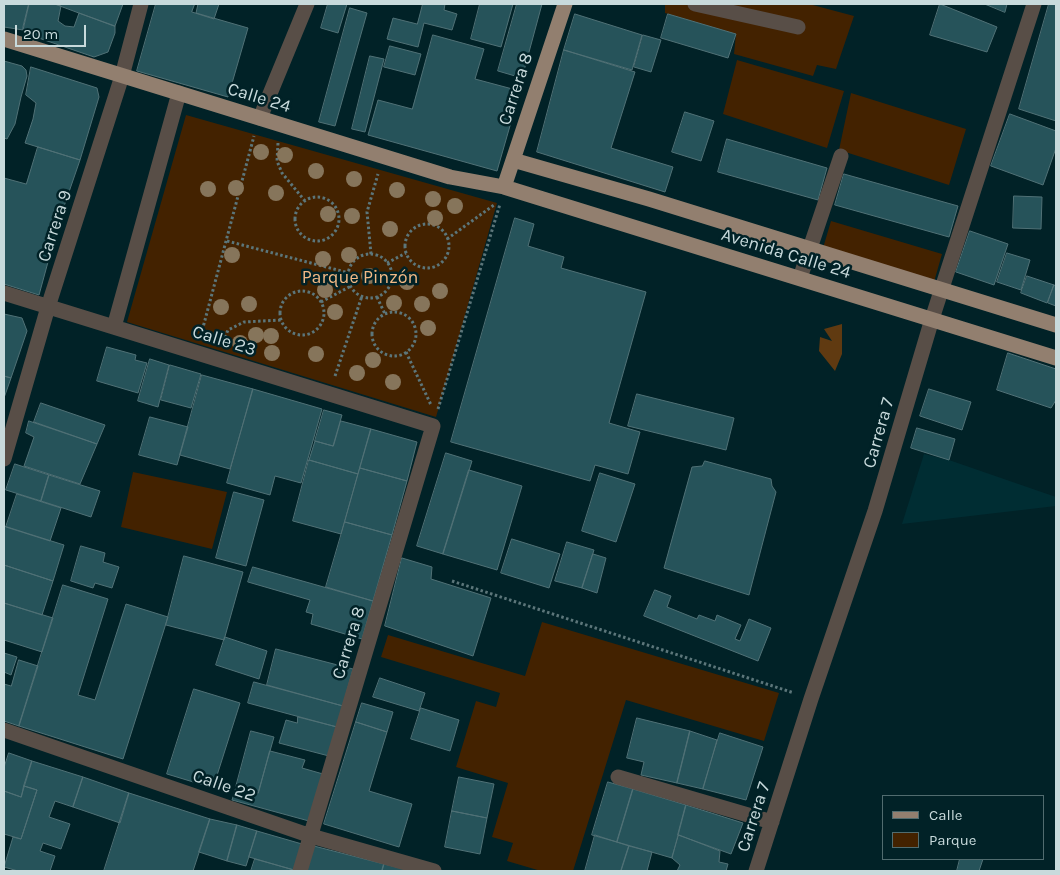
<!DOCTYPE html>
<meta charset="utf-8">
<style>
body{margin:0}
#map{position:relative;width:1060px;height:875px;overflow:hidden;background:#012227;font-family:Karla,sans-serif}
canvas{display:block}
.frame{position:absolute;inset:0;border:5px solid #c8dadc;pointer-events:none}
.legend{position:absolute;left:882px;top:795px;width:162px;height:65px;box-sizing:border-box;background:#012227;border:1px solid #516c6f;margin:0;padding:6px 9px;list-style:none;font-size:15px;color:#c8dadc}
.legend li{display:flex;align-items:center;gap:10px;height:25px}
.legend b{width:25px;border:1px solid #516c6f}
.scale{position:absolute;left:15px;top:25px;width:71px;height:22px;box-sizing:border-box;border:2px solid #c8dadc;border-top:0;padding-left:6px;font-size:15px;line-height:18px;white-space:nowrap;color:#c8dadc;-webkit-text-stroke:4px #012227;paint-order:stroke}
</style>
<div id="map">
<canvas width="1060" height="875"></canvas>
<div class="frame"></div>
<ul class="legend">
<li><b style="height:6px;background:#927f6f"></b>Calle</li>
<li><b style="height:14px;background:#432200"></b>Parque</li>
</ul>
<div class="scale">20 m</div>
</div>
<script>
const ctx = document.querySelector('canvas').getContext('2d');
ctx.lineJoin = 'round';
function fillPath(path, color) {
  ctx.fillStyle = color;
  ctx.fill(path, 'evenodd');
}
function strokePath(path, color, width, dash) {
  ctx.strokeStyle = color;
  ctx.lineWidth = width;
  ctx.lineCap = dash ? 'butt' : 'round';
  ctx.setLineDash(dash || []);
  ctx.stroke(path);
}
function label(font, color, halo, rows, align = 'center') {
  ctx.font = font + ' Karla,sans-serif';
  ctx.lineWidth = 5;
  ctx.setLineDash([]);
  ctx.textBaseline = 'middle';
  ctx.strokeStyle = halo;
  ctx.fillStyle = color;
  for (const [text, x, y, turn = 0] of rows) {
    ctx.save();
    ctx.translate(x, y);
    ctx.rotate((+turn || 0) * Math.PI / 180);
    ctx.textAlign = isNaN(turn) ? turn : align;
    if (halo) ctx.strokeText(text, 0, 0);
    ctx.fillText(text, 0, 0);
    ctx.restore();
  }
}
const built = new Path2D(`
 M924 454 949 460 1056 497V506L902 524Z`);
const green = new Path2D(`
 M665 4H809L854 16 836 69 817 65 813 76 734 54 736 34 665 13Z
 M737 60 844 91 827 148 723 114Z
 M851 93 966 129 949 185 839 150Z
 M186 115 497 203 436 417 127 322Z
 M831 221 942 254 934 282 823 248Z
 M133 472 227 492 212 549 121 527Z
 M542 622 779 693 764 741 626 700 573 871H541L507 861 513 843 492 837 508 783 456 767 476 701 496 707 500 693 381 657 388 635 525 676Z`);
const forest = new Path2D(`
 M842 324V354L835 371 819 351 820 337 832 341 824 329Z`);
const building = new Path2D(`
 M4 4H29L23 30 4 27Z
 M29 4H55L61 6 58 21 65 26 74 27 79 13 115 26V33L108 52 94 57 27 34 23 30V27Z
 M55 4H123L115 26Z
 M156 4H198L196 13 248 28 228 97 137 71Z
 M195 4H219L214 19 192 12Z
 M328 4H347L338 33 321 28Z
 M423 4H445L444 10 457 14 452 30 424 23 418 47 387 39 393 18 417 24Z
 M480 4H513L501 47 471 39Z
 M517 4H542L522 78 498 71Z
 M940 4 997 27 987 52 930 35Z
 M985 4H1007L1005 12Z
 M1049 4H1056V121L1019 109Z
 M350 8 367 13 335 126 319 122Z
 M575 14 642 35 632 70 564 50Z
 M668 14 736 34 728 58 661 38Z
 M433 35 484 49 475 79 520 91 497 171 368 135 378 100 412 109Z
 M643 35 661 40 651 72 634 67Z
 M390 46 421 54 415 75 384 67Z
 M564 50 635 72 611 148 673 167 665 192 537 152Z
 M370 56 384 59 365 132 352 129Z
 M4 61 22 66 26 70 27 76 21 97 15 124 7 139 4 138Z
 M31 67 97 88 99 97 80 160 25 143 33 119 36 103 26 95Z
 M685 112 714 121 701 161 672 152Z
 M1010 114 1056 131V148L1043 185 991 166Z
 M727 139 827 168 818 200 718 172Z
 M38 147 80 160 60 218 39 295 4 284V178L26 184Z
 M844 174 958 206 949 237 835 205Z
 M1014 196 1042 197 1041 229 1013 228Z
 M515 218 534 224 528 246 564 257 561 268 646 292 609 423 640 432 628 474 595 465 590 481 451 442Z
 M970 231 1008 244 994 285 956 272Z
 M1007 253 1030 260 1021 290 997 282Z
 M1027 276 1054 285 1047 303 1021 293Z
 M1054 285 1056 286V306L1048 303Z
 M4 314 22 318 27 331 11 378 4 376Z
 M107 347 136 355 135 360 147 363 138 393 97 381Z
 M1008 353 1056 369V400L1051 408 997 390Z
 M150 359 169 365 158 407 138 401Z
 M170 365 201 374 191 408 161 400Z
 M202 375 253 389 230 469 180 455Z
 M4 376 11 378 4 398Z
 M253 389 322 409 301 483 275 476 270 495 227 483Z
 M929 389 971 402 962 430 920 416Z
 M637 394 734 418 726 450 628 426Z
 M41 403 105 425 97 444 34 422Z
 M324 410 342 415 333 446 315 441Z
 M150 417 188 427 177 465 139 455Z
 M29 421 97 444 80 484 24 466 34 437 26 433Z
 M341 421 371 429 358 474 309 460 315 441 333 446Z
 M917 428 955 439 949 460 911 448Z
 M371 429 417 442 407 481 360 468Z
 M446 453 472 461 443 554 417 546Z
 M309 460 358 474 341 534 293 521Z
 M705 461 771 479 772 486 776 492 749 595 664 568 692 467 702 466Z
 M15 464 49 475 41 501 6 490Z
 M360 468 407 481 392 535 345 522Z
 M469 470 522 486 497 570 443 554Z
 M600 473 635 484 616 542 582 531Z
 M49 475 100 491 91 517 41 501Z
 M234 492 264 500 246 566 216 558Z
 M17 494 61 508 50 541 6 527Z
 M345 522 392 535 373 601 326 587Z
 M4 526 64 545 53 581 4 565Z
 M512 539 560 554 549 588 501 573Z
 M567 542 594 550 582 588 555 581Z
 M81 546 105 553 103 562 119 567 112 588 95 583 93 588 71 581Z
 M593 554 606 558 597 593 582 588Z
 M184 556 243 572 224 640 166 625Z
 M402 558 432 567 431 579 491 598 473 656 385 626Z
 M4 565 53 581 42 615 4 603Z
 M253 567 373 601 362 639 311 624 313 614 306 612 310 600 248 582Z
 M63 585 108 599 78 695 95 700 126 604 168 617 123 759 19 726Z
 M655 590 671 596 667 607 697 619 699 615 715 621 717 615 741 625 735 639 740 641 749 619 771 628 758 661 644 616Z
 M4 603 53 618 42 652 4 640Z
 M225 637 267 651 259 679 216 665Z
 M276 649 353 669 343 706 267 685Z
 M4 653 17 657 11 675 4 672Z
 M19 660 38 666 19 726 4 721V684L11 686Z
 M380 678 425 693 419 711 373 697Z
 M254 682 343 706 337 727 248 703Z
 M194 689 240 703 213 788 167 774Z
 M362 703 393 712 387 732 356 722Z
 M421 708 459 720 450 751 411 739Z
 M298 717 337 727 329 756 279 743 286 720 297 723Z
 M637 718 690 731 677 783 641 775 644 762 627 758Z
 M356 722 387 732 369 791 412 804 399 847 324 824Z
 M251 731 274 737 258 793 236 787Z
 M690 731 717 740 703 789 677 783Z
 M720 733 763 747 746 800 703 789Z
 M270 751 305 760 302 768 323 774 309 821 232 800 236 787 258 793Z
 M9 753 32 761 21 797 4 791V768Z
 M32 761 83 777 73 807 55 801 49 817 70 824 61 849 43 843 40 851 55 856 50 871H18L4 867 13 837 21 839 37 790 24 786Z
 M83 777 129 793 120 823 73 807Z
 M459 777 494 784 487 818 452 811Z
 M608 782 633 789 617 842 592 835Z
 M24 786 37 790 21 839 4 834V791L21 797Z
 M633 789 686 805 672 858 617 842Z
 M129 793 210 819 193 871H104Z
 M686 805 743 823 731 854 678 835Z
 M452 811 487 818 480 854 445 847Z
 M210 819 237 825 227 861 199 852Z
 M237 825 257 831 246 866 227 861Z
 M257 831 302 844 294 870 249 857Z
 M595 835 629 846 621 871H585Z
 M679 835 720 851 719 862 728 864 726 871H677L680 865 672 858Z
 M310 845 384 864 382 871H303Z
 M629 846 652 852 647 871H621Z
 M255 859 294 870V871H251Z
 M960 859H983L979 871H957Z
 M384 864 413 871H382Z`);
const path = new Path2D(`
 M278 143 277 161 282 173 305 201
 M295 219a22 22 0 1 1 44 0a22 22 0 1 1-44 0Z
 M405 246a22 22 0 1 1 44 0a22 22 0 1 1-44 0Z
 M447 239 494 205
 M227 241 349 273
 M371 254 367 212 378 174
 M348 276a22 22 0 1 1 44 0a22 22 0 1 1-44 0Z
 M387 263 406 253
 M280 313a22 22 0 1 1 44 0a22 22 0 1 1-44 0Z
 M377 297 385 314
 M321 302 351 286
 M372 334a22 22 0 1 1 44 0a22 22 0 1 1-44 0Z
 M201 335 254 136
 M223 342 228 330 244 322 281 320
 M406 352 431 405
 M335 376 362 296
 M438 409 500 204
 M452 581 794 693`);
const minor = new Path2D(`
 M695 4 798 27
 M260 118 307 4
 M800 278 841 156
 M4 293 433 426 300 871
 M114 327 179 93
 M4 459 48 307 122 76 141 4
 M4 730 311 836 434 871
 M618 777 772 822
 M756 871 811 699 875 511 932 319 1034 4`);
const major = new Path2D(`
 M4 39 450 177 504 187 1056 358
 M513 160 649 199 1056 325
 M504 187 565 4`);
const trees = [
 [261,152],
 [285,155],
 [316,171],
 [354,179],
 [236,188],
 [208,189],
 [397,190],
 [276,193],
 [433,199],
 [455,206],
 [328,214],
 [352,216],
 [435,218],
 [390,229],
 [232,255],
 [349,255],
 [323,259],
 [369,276],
 [407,282],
 [325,290],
 [440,291],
 [394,303],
 [249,304],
 [422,304],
 [221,307],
 [335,312],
 [428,328],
 [256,335],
 [271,336],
 [240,343],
 [272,353],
 [316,354],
 [373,360],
 [357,373],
 [393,382]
];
const streetNames = [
 ["Carrera 8",516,89,-72],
 ["Calle 24",259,98,17],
 ["Carrera 9",55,226,-72],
 ["Avenida Calle 24",786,254,17],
 ["Calle 23",224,341,17],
 ["Carrera 7",879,433,-74],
 ["Carrera 8",349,643,-73],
 ["Calle 22",224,786,19],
 ["Carrera 7",754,817,-72]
];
const parkNames = [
 ["Parque Pinzón",360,278]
];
fillPath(built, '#002d33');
fillPath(green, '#432200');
fillPath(forest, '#603a11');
fillPath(building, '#26535a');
strokePath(building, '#507176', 1);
strokePath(path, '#5c767a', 3, [2.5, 2.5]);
strokePath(minor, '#584e47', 15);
strokePath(major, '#927f6f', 15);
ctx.fillStyle = '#86755b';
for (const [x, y] of trees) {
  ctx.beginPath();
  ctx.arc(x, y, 8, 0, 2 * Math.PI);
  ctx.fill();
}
label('18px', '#c8dadc', '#012227', streetNames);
label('18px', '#f2b985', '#012227', parkNames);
</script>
